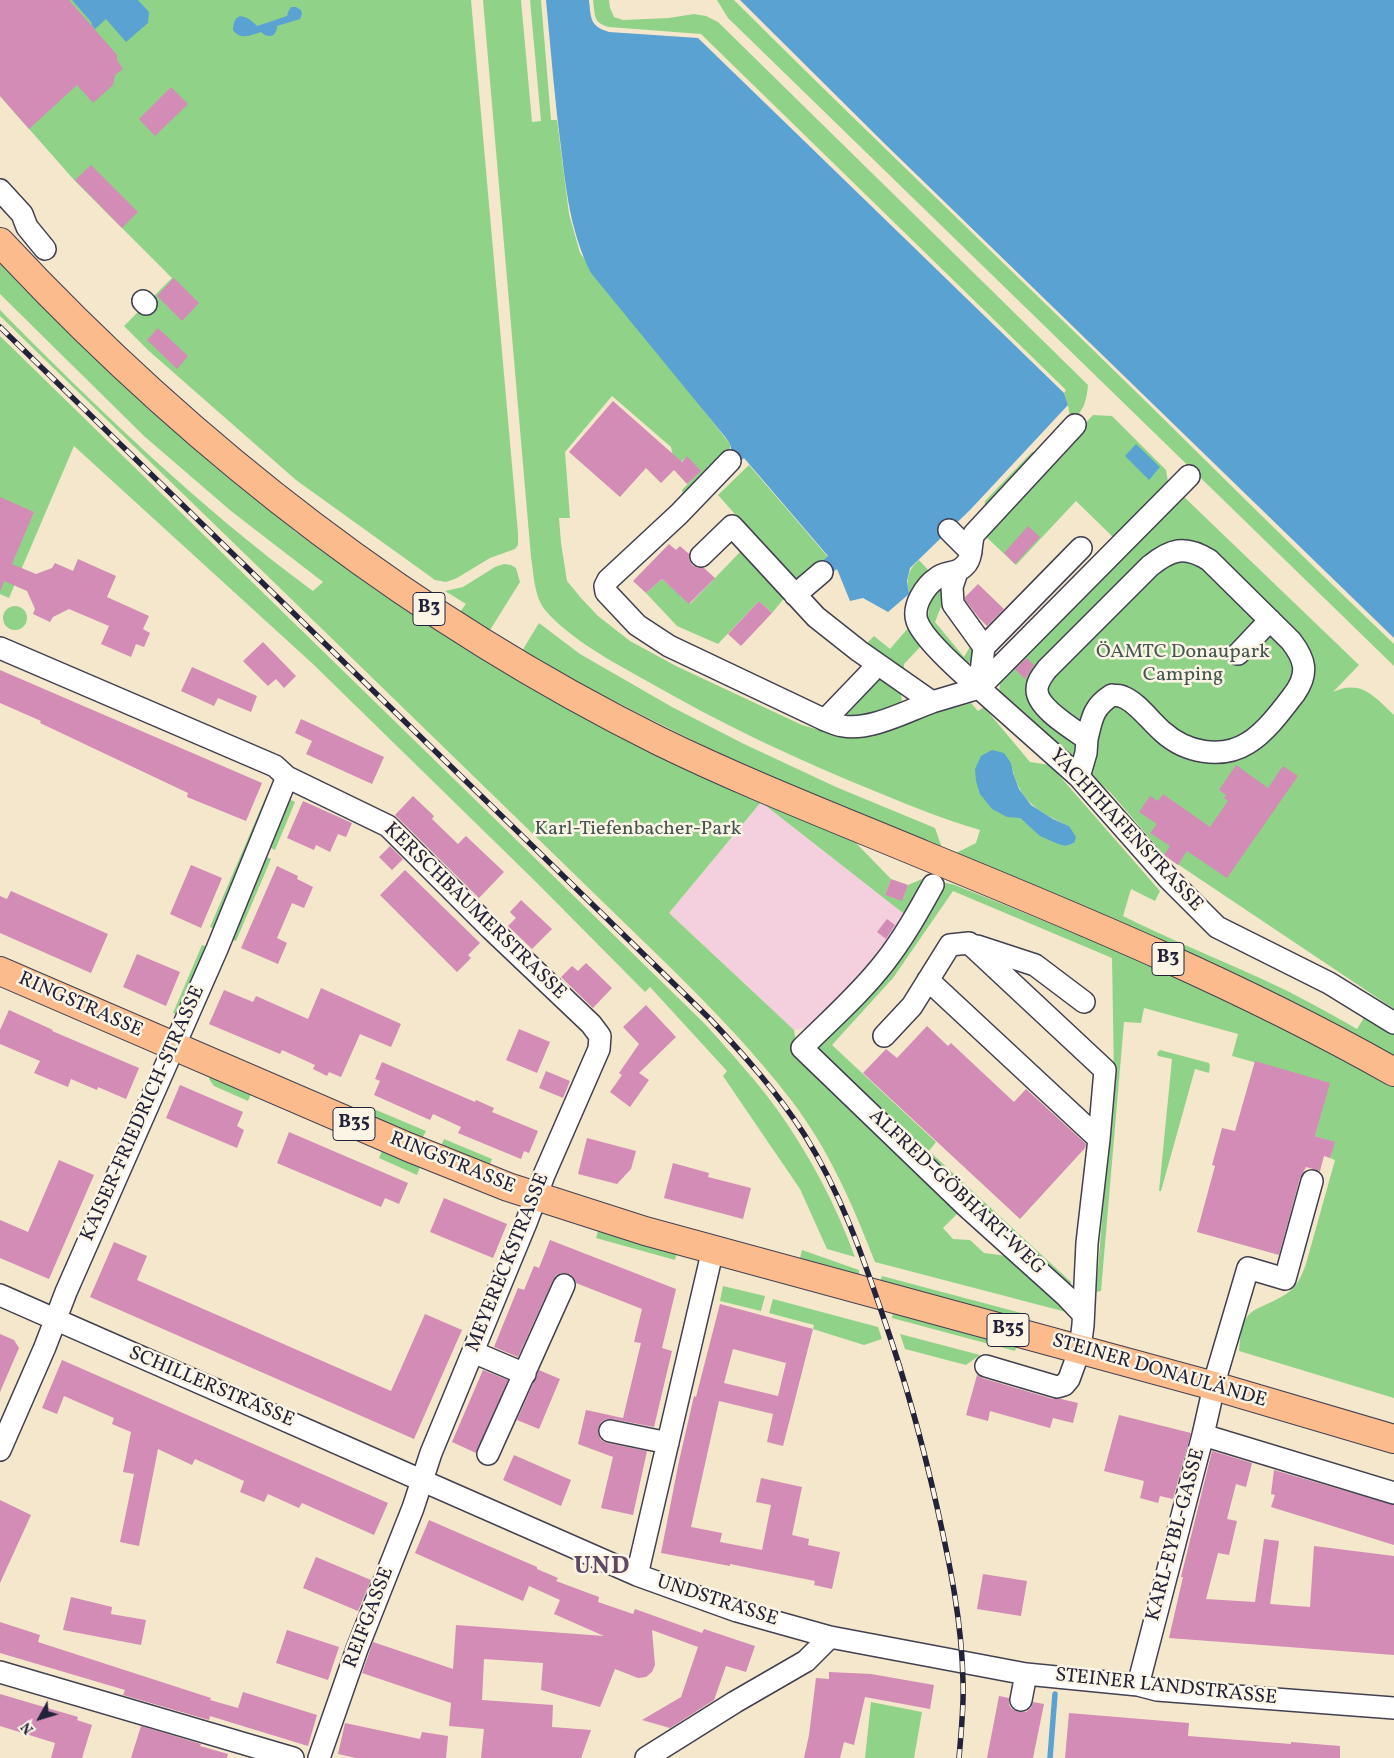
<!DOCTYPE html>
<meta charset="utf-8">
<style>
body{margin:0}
#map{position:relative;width:1394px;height:1758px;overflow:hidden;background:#f4e7cc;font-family:Vollkorn,serif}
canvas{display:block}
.north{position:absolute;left:15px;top:1693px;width:50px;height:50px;-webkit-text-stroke:4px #fcf5e5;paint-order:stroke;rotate:231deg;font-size:14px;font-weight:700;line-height:20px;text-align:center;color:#22223b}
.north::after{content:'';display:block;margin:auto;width:18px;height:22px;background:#22223b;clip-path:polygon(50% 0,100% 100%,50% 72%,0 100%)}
</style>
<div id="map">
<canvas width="1394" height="1758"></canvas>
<div class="north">N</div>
</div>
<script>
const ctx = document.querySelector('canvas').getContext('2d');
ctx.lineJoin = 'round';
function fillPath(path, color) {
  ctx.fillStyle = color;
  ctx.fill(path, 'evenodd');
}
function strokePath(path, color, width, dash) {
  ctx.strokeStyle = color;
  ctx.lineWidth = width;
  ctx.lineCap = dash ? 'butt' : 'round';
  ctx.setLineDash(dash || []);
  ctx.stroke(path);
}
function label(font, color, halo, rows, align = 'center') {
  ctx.font = font + ' Vollkorn,serif';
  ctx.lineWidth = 5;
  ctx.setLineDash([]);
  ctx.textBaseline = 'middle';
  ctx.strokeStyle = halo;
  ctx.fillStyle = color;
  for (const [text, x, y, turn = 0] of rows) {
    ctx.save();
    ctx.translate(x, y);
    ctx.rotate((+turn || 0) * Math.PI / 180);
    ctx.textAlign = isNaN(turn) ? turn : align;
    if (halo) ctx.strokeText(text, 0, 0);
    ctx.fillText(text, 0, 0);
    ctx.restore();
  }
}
const built = new Path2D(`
 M761 802 917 924 815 1026 794 1030 669 913Z`);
const green = new Path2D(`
 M0 0H471L518 533V545L515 549 490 558 457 578 446 582 435 580 296 480 149 351 124 326 172 278 75 181 0 96Z
 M483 0H521L532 122 541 121 530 0H541L551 120H557L569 214 580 253 730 444V451L684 499 682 490 700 471 687 457 675 466 671 447 612 396 565 452 570 518H559L561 543 567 581 581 598 598 616 630 641 676 666 802 725 840 736 971 703 978 711 984 707 1030 762 1050 765 1160 891 1155 901 1131 889 1123 916C1169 939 1216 958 1262 979 1295 994 1326 1011 1357 1029L1365 1016 1394 1035V1057L957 856 956 853 976 843 980 830C945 820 911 806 877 792 797 760 720 723 645 680 613 662 570 639 546 611 534 597 534 575 531 557ZM1011 763C1018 800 1036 811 1069 826L1074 843 1066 846 1041 836 1020 818Z
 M593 0H609L610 8 614 17 623 20 669 18 694 14 706 16 718 22 1088 385C1086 404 1084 409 1071 423L1068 405 1064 393 1066 390 701 34 609 27C593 23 595 15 593 0Z
 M717 0H734C851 117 971 231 1089 346 1191 445 1291 546 1394 644V666L728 18Z
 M0 260 33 296 155 414 221 472 296 532 341 564 422 620 493 665 563 705 761 802 855 842 891 879 885 895 902 900 908 885 929 876 942 882 955 885C1105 945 1254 1006 1394 1087V1398L1239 1351C1240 1341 1240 1325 1247 1317 1251 1311 1256 1309 1263 1306 1288 1294 1296 1292 1306 1264L1335 1160 1330 1158 1334 1142 1315 1136 1329 1083 1232 1056 1238 1034 1144 1008 1141 1023 1124 1022 1101 1291 1096 1292 1114 1078 1112 958 953 891 893 978 832 1045 936 1142 929 1151 1071 1282 1070 1289 817 1051 818 1043 917 924 761 802 669 913 794 1030 798 1053 962 1209 943 1228 953 1239 970 1240 984 1253 1015 1257 1070 1313 875 1262C853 1205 828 1148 791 1100 756 1054 716 1013 676 973L0 316V310C99 410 200 508 313 591L323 582 231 511 144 436 0 294Z
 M0 336 705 1024C730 1052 757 1081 779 1112 810 1156 836 1205 855 1257L827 1249 800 1189 723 1076 727 1071 650 987 645 992 537 883 314 665 74 446 9 598 0 594Z
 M1093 415 1112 416 1166 470 1168 482 1170 485 1117 541 1076 501 1016 565 982 533Z
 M1032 452H1041L984 510 985 501Z
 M749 465 828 557 796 583 718 495Z
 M1181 494 1359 665 1333 692C1361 679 1374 696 1394 715V1009L1164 855 1111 793 1003 697 999 692 1001 676Z
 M741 551 786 596 772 613 759 601 718 644 677 626 646 593 662 579 690 604Z
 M919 560 930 572 917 590 909 594C907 578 907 571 919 560Z
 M504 564 511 565 516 568 520 582 490 630 460 612 466 604 445 591 463 587 495 567Z
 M942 584 944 599 935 622 964 657 972 643 977 651C973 658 971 665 962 664L928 622C928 605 931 596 942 584Z
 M3 618a12 12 0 1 1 24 0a12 12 0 1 1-24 0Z
 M539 623 580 654 672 707 744 744 836 787 935 828 942 848H937L750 769 576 682 522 651Z
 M909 627 921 646 904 664V670L864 646 874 636 890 649Z
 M884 678 899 689 902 699 900 704 856 717 844 716 843 713 876 680Z
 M267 794 273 796 216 929 210 927Z
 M289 799 295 802 275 850 269 847Z
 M264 856 271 859 236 941 229 939Z
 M202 945 207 947 179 1015 173 1013Z
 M1160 1050 1209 1063 1210 1066 1209 1073 1195 1069 1161 1191H1159L1172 1059 1158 1056 1157 1053Z
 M210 1076 251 1094 248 1101 214 1086 209 1079Z
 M369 1107 426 1131 422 1139 366 1115Z
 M444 1139 492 1159 489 1167 441 1146Z
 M382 1151 420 1167 417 1175 379 1158Z
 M598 1231 677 1252 675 1260 596 1238Z
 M802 1250 859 1270V1275L800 1258Z
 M882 1276 1025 1314 1023 1320 880 1281Z
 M723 1286 765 1296 761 1311 720 1301Z
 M773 1299 878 1327 882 1339 864 1345 813 1329 814 1325 769 1313Z
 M893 1312 1017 1344 1015 1351 892 1318Z
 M900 1334 980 1355 966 1365 905 1349Z
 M871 1702 922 1712 914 1758H865Z`);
const water = new Path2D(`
 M72 0H138L149 12 148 23 126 42 106 19 95 29 91 24 92 23Z
 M546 0H589C591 19 590 26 609 32L698 38 1064 393 1068 405 970 510 910 568 907 581 909 594 888 612 863 598 850 601 837 569 827 577 817 566 828 556 744 458 735 466 730 444 726 438 591 273C572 235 567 198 562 156 555 104 551 52 546 0Z
 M740 0H1394V638L886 145Z
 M291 7H296L301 10 302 14 300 19 277 26C277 37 268 39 261 32 250 35 241 41 233 30 234 9 247 16 257 26L287 16 288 12Z
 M1136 444 1160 467 1149 480 1125 456Z
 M992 750 1004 753 1011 763 1013 773 1019 789 1031 805 1053 819 1069 826 1076 837 1074 843 1066 846 1058 844 1040 836 1020 818 1007 817 992 809 980 794 976 781 975 769 981 756Z`);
const stream = new Path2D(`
 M1050 1758 1055 1694`);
const building = new Path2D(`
 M0 0H69L117 55V60L123 69 115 75 113 85 93 103 77 85 29 129 0 96Z
 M171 87 188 104 155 136 139 119Z
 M91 165 138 212 122 228 75 180Z
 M174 278 199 303 182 321 157 296Z
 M158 328 188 356 177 369 147 340Z
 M613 401 682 462 687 456 701 471 687 484 674 470 661 483 646 468 620 497 569 452Z
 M0 497 34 512 12 564 36 574 52 568 55 563 73 571 78 559 116 576 107 597 149 616 143 629 150 633 144 647 136 644 131 657 101 644 109 626 69 609 53 617 50 622 33 614 35 609 27 591 4 581 0 592Z
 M1028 526 1040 537 1015 564 1004 553Z
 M669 544 676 550 680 546 689 554V559L692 565 698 568H704L715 578 689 604 662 579 646 593 633 581Z
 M978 584 1004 609 987 626 979 618 965 600V597Z
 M759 601 772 613 741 646 728 634Z
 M263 642 296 676 284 688 276 679 268 686 243 661Z
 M1027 658 1034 665 1025 679 1015 669Z
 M192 667 257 696 251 712 218 698 214 706 181 691Z
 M0 670 262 783 246 821 187 797 188 793 40 723 41 721 0 703Z
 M301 719 384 757 372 784 306 754 312 741 295 733Z
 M1236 765 1268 788 1283 766 1298 776 1227 878 1187 851 1178 865 1164 855 1170 846 1150 833 1157 824 1139 812 1150 796 1158 801 1163 794 1210 827 1228 801 1224 798 1226 795 1219 790Z
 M413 796 434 816 432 819 458 844 466 836 504 872 479 898 395 815Z
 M303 801 352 823 346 837 338 834 330 852 316 845 314 850 287 838Z
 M390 846 403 859 392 870 379 857Z
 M191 865 222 878 201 928 170 914Z
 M277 866 298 876 297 879 313 887 304 908 292 903 277 938 287 943 278 964 241 948Z
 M405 870 480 943 468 955 471 958 457 972 380 895Z
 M891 879 908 885 902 901 885 895Z
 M11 891 108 934 91 973 0 933V896L7 899Z
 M521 900 552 929 532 949 508 926 516 918 510 912Z
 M887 919 895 925 886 939 877 932Z
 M137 954 180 972 166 1006 123 987Z
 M586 963 612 988 593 1008 561 977 572 966 578 971Z
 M321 988 401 1024 391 1047 360 1034 341 1077 329 1072 327 1076 313 1069 315 1065 282 1050 280 1054 209 1024 224 990 253 1002 256 996 308 1019Z
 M646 1005 676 1037 639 1073 649 1080 630 1107 610 1092 622 1075 619 1073 639 1044 623 1027Z
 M9 1010 53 1030 52 1031 139 1068 126 1099 98 1087 97 1090 71 1079 68 1087 34 1073 40 1061 0 1044V1030Z
 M927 1026 948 1046 951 1043 1014 1102 1026 1089 1086 1144 1085 1148 1020 1219 863 1073 886 1049 897 1058Z
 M519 1029 550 1042 537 1073 506 1060Z
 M1255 1061 1330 1083 1315 1136 1335 1142 1330 1158 1324 1156 1320 1171 1306 1167 1300 1178 1279 1255 1197 1232 1215 1166 1212 1165 1222 1128 1235 1131Z
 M382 1062 475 1102 476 1100 494 1108 492 1112 538 1131 529 1153 524 1151 521 1159 458 1133 461 1127 433 1114 430 1120 374 1095 380 1081 375 1079Z
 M546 1071 570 1081 563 1098 539 1088Z
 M180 1085 243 1112 237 1126 244 1130 237 1148 166 1118Z
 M289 1132 408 1183 399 1204 385 1198 381 1207 277 1163Z
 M587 1138 636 1151 631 1169 617 1184 578 1174Z
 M59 1160 94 1175 49 1279 0 1258V1220L28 1232Z
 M673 1163 709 1173 708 1177 751 1188 743 1219 664 1198Z
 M444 1198 507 1224 493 1258 430 1232Z
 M550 1240 676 1289 662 1348 672 1351 654 1427 612 1419H607L601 1422 598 1429V1434L601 1440 607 1443 647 1451 633 1515 601 1508 613 1457 578 1444 586 1410 623 1418 641 1343 634 1342 642 1309 576 1283 574 1278 570 1274 562 1273 556 1275 553 1280 518 1357 494 1347 518 1288 524 1290 534 1266 539 1268Z
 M114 1242 147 1256 137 1280 391 1391 425 1314 462 1330 414 1439 90 1297Z
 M720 1304 813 1329 783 1446 767 1442 773 1414 719 1401 691 1527 722 1533 720 1542 762 1550 771 1505 756 1502 761 1478 802 1487 792 1535 809 1539 808 1545 840 1552 832 1589 814 1585 815 1581 730 1564V1566L661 1553 679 1461 694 1396 696 1397ZM733 1349 786 1363 778 1396 724 1383Z
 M0 1334 14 1340 19 1348 0 1392Z
 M62 1360 388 1503 374 1535 302 1503 299 1508 268 1494 264 1502 240 1492 244 1481 195 1459 192 1465 158 1449 139 1546 120 1542 134 1474 123 1472 131 1432 112 1424 114 1418 64 1396 57 1414 42 1408Z
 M483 1370 508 1380 476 1453 452 1442Z
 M539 1370 560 1379 539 1429 517 1420Z
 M977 1375 982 1378 1053 1399H1061L1078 1403 1073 1423 1053 1418 1050 1428 990 1411 988 1421 966 1415Z
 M1119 1415 1191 1433 1173 1499 1160 1496 1158 1503 1140 1498 1144 1481 1104 1471Z
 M1212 1451 1252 1463 1246 1487 1236 1484 1227 1519 1237 1521 1229 1555 1218 1553 1206 1599 1255 1602 1264 1539 1279 1541 1270 1604 1310 1607 1314 1546 1394 1556V1655L1169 1638 1183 1577H1181Z
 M514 1455 571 1480 561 1506 503 1480Z
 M1274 1470 1394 1505V1545L1271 1507 1275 1495 1271 1494Z
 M0 1500 31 1515 0 1583Z
 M429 1520 537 1567V1569L558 1578 556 1581 599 1597 598 1602 633 1614 635 1609 702 1633 704 1629 755 1646 746 1672 726 1666 714 1700 670 1728 642 1720 681 1697 698 1647 652 1630 655 1665 652 1672 646 1677 638 1678 615 1669 600 1707 541 1690 543 1663 484 1659 482 1700 553 1705 552 1727 591 1730 581 1758H481L484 1729 449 1726 451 1703 362 1673 373 1642 453 1669 456 1625 604 1636 554 1614 560 1600 529 1586 523 1601 415 1553Z
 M316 1557 371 1580 358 1611 303 1588Z
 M983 1574 1027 1581 1021 1616 977 1609Z
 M71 1597 112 1607 111 1614 146 1620 141 1645 63 1630Z
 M0 1622 40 1635 38 1642 211 1698 210 1700 238 1708 243 1692 317 1715 308 1746 210 1716 209 1720 123 1695 125 1690 0 1653Z
 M287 1630 339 1647 328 1680 276 1663Z
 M829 1672 871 1674 934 1685 930 1709 865 1697 854 1745 844 1742 840 1758H804L809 1735 816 1678 829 1679Z
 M0 1694 78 1717 77 1720 92 1725 82 1758H51L55 1743 0 1726Z
 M999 1696 1009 1698V1705L1012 1709 1018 1712H1026L1031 1708 1033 1702 1044 1704 1033 1758H987Z
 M1069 1713 1189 1723 1188 1736 1291 1744V1742L1340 1746V1758H1065Z
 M345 1723 420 1739 422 1732 448 1736 446 1758H356L338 1754Z
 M141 1726 201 1744 200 1746 228 1754 227 1758H131Z`);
const minor = new Path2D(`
 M0 190 22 214 27 227 45 249
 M143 301 146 304
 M730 461 679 514 608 580 605 586 606 592 637 625 669 646 825 720C830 722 837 725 843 726 870 731 907 711 932 702
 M949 530 971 552
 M701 556 732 526 816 617 859 651 932 702 979 688 1079 777 1169 879 1217 927 1329 983 1394 1023
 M957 572 952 587 953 604 984 647
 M795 595 822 572
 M0 648 275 766 287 777 388 826 491 929 591 1024 600 1036 599 1049 544 1175 526 1223 431 1453 413 1508 357 1649 319 1758
 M1238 654 1270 620
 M979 688C964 675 923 639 917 621 912 606 925 586 937 578 946 570 957 576 967 563 973 555 970 544 974 534L1075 425
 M979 688 1189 476
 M979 688 984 647 1081 548
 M825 720 871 672
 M1079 777 1086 753 1087 739C1073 729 1037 708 1037 690 1037 681 1042 676 1047 669L1150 566C1171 549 1185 545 1209 560L1291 641C1305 659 1309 673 1295 693 1282 710 1266 732 1248 743 1221 760 1185 752 1163 732 1151 722 1137 702 1123 697 1120 695 1115 696 1112 695 1093 707 1092 718 1087 739
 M933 885C918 912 903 939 884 963 860 994 830 1020 802 1048L966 1206 1066 1296 1083 1314
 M977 946 1035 965 1084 1002
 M928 980 1099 1139
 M884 1036 912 1006 950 945 969 943 1105 1070 1099 1139 1087 1243 1083 1325 1080 1349 1069 1379 1064 1385 1057 1387 986 1366
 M0 1295 637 1575 737 1611 830 1637 1026 1674 1138 1685 1157 1690 1394 1708
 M473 1352 525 1374
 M610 1431 668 1443
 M1203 1435 1394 1493
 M0 1450 45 1347 66 1292 217 949 287 777
 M488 1454 564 1285
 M637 1575 713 1249
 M0 1672 293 1758
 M1138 1685 1203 1435 1217 1373 1248 1268 1285 1279 1312 1181
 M1021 1700 1026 1674
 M646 1758 735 1702 806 1661 830 1637`);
const major = new Path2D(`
 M0 971 408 1147 508 1187 645 1231 1214 1386 1394 1439`);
const highway = new Path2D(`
 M0 242C191 447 408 616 659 741 745 783 835 818 924 855 1083 920 1244 987 1394 1072`);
const rail = new Path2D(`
 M0 327 710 1019C744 1055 777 1092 804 1134 841 1193 863 1257 885 1322 906 1383 923 1445 937 1507 950 1565 962 1622 963 1682 964 1707 961 1733 959 1758`);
const shields = [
 [429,609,32],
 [1168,959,32],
 [354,1124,42],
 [1008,1330,42]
];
const shieldNames = [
 ["B3",429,609],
 ["B3",1168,959],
 ["B35",354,1124],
 ["B35",1008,1330]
];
const parkNames = [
 ["ÖAMTC Donaupark",1183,653],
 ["Camping",1183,676],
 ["Karl-Tiefenbacher-Park",638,830]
];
const streetNames = [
 ["YACHTHAFENSTRASSE",1125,831,47],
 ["KERSCHBAUMERSTRASSE",474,912,44],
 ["RINGSTRASSE",80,1006,24],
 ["KAISER-FRIEDRICH-STRASSE",144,1114,-66],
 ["RINGSTRASSE",452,1164,22],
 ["ALFRED-GÖBHART-WEG",956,1193,43],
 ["MEYERECKSTRASSE",509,1263,-68],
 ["STEINER DONAULÄNDE",1159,1372,16],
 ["SCHILLERSTRASSE",211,1388,23],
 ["KARL-EYBL-GASSE",1177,1535,-75],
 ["UNDSTRASSE",717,1602,18],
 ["REIFGASSE",370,1618,-69],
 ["STEINER LANDSTRASSE",1166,1688,6]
];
const districtNames = [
 ["UND",602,1568]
];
fillPath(built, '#f4cfde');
fillPath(green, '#91d289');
fillPath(water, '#5aa2d1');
strokePath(stream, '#5aa2d1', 5.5);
fillPath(building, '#d28cb5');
strokePath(minor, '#424051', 24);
strokePath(major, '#424051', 30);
strokePath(highway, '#424051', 30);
strokePath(minor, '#fff', 21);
strokePath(major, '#fbbb8c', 28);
strokePath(highway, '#fbbb8c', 28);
strokePath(rail, '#22223b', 5.5);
strokePath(rail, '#fcf5e5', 4, [11]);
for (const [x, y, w] of shields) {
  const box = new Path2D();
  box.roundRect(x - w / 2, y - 16.5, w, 33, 4);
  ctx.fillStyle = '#fcf5e5';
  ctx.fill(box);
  strokePath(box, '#22223b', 1);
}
label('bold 19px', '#22223b', null, shieldNames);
label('20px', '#435752', '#fcf5e5', parkNames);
label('20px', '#22223b', '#fcf5e5', streetNames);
ctx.letterSpacing = '1px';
label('bold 25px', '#604766', '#fcf5e5', districtNames);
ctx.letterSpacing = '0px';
</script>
